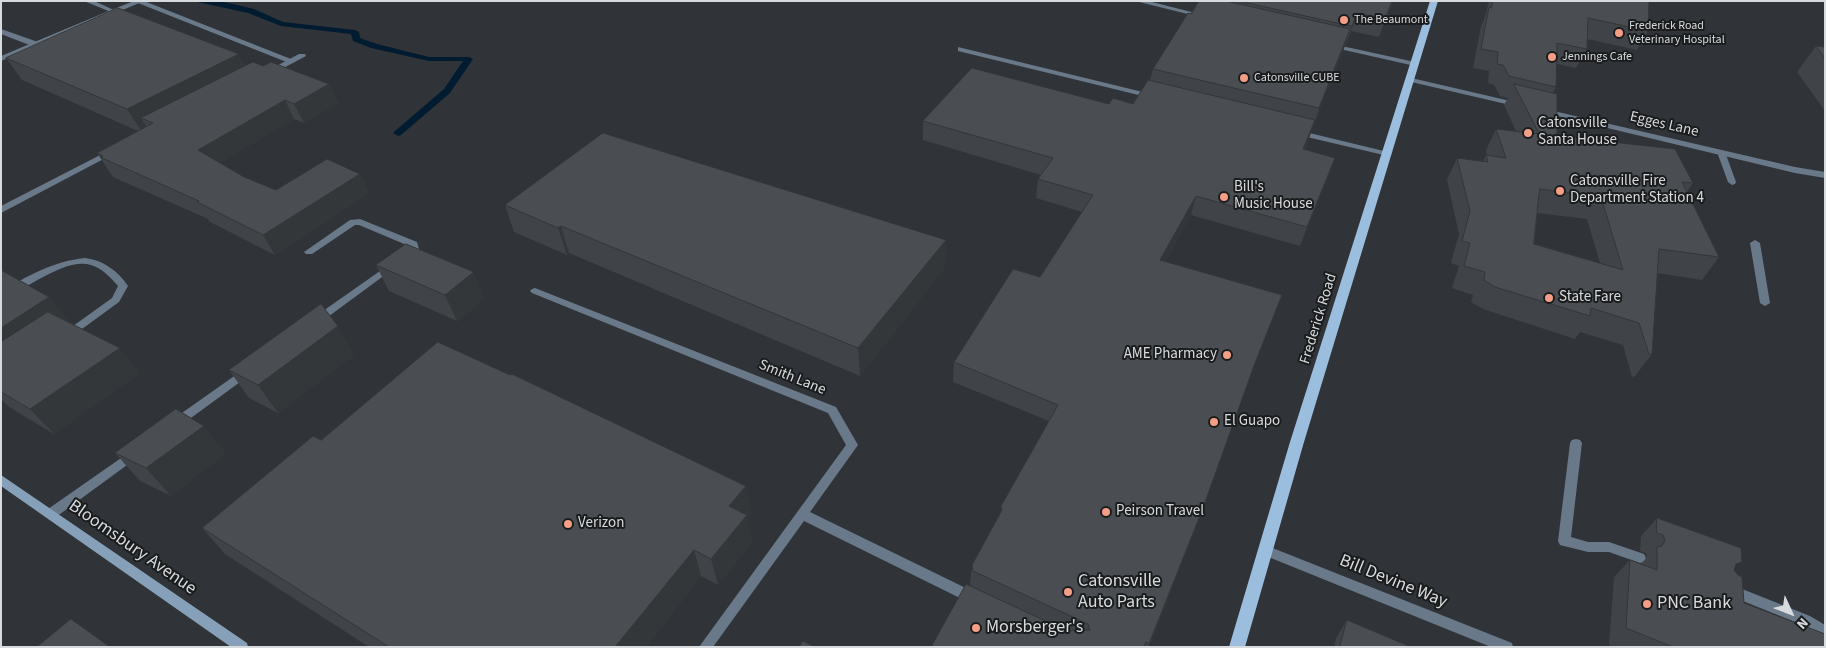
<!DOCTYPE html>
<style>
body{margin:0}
#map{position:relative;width:1826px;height:648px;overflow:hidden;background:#303438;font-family:"Source Sans 3",sans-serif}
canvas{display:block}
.frame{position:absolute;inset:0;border:2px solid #d8dbdd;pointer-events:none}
.north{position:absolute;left:1766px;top:588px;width:50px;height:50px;-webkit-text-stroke:4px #1a1c1d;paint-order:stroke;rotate:133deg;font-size:14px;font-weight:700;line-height:20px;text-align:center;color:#d8dbdd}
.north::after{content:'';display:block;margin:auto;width:18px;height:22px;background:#d8dbdd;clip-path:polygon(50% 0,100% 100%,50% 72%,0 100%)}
</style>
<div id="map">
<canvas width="1826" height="648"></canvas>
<div class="frame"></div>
<div class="north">N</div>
</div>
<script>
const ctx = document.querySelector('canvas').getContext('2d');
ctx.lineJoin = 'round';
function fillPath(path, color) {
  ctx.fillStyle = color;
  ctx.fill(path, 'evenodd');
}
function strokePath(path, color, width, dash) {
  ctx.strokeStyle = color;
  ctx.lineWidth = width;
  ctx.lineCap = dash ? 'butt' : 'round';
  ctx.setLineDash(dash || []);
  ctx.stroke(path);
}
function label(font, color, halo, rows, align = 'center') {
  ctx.font = font + ' "Source Sans 3",sans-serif';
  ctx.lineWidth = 4;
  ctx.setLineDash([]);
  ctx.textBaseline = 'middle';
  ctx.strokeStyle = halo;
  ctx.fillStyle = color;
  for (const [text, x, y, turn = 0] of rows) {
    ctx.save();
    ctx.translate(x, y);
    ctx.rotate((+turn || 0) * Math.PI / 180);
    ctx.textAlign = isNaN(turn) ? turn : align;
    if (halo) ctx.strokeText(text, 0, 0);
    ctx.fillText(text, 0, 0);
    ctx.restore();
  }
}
const stream = new Path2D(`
 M193 1H220L254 9 283 22 355 30 359 32 360 38 377 44 429 57H469L473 59 450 93 401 135 398 136 393 133 395 131 444 89 463 61H429L371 48 353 41 351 34 281 26 248 13Z`);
const service = new Path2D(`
 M84 1H94L116 11 111 12Z
 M137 1H144L296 61 292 63H289L138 3Z
 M1 29 38 42 39 44 32 46 1 34Z
 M958 47 1151 94 1155 96 1151 98 958 51Z
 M1294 130H1297L1388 152 1392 154 1388 156 1294 134Z
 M1718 150H1721L1725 152 1736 182 1735 184 1732 185 1728 182 1717 152Z
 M360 219 417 242 419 249 409 257H403L401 255 409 248V246L359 225H355L312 254H306L304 252 350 220Z
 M1755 240 1760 243 1770 303 1765 306 1760 303 1750 243Z
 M85 258C103 260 118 271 128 286L119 302 71 337 67 338 62 334 112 298 118 286C111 278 102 268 91 265 64 257 26 291 1 298V291C28 276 54 261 85 258Z
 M390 264 393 265 395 267 393 269 321 322H313L312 320 313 318Z
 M535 288 836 407 858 445 810 512 978 594 979 598 978 602 973 604 968 602 804 521 713 647H699L846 445 828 413 532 293 530 291 532 289Z
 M247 367 251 368 252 371 251 374 180 426H172L171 423 172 420Z
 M1576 439 1580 440 1582 443 1571 537 1588 542H1609L1644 554 1646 558 1644 562 1640 563 1609 552H1588L1560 545 1558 541 1570 443 1572 440Z
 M134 449 138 451 140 454 138 457 56 517 52 518 48 517 46 513 48 509Z
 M1265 545 1512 643 1513 647H1491L1261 554 1259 550 1261 546Z
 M1732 585 1810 616 1825 625V638L1800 624 1728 595 1726 591 1728 587Z`);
const minor = new Path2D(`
 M299 54H305L306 56 274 73H268L267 71Z
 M1407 77 1519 103 1523 105 1519 107 1407 81Z
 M1542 109H1545L1795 167 1825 172V178L1795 173 1545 113 1541 111Z
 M108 151H114L115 153 1 213V206Z`);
const tertiary = new Path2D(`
 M134 1H144L1 61V56L111 10Z
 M1135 1H1148L1207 16 1204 18Z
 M1328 43 1415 62 1419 64 1415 66 1331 47 1327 45Z`);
const secondary = new Path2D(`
 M1 475 247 643 248 647H231L1 486Z`);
const primary = new Path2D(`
 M1430 1H1438L1304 442 1245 647H1229L1290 442Z`);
const wall = new Path2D(`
 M1199 1H1393L1379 37 1351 31 1311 131 1305 150 1328 177 1300 246 1191 215 1165 262 1282 295 1248 382 1196 527 1149 647H931L971 586 970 583 972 565 1001 512V506L1049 421 953 382 954 362 1040 277 1082 212 1036 198 1038 179 1041 175 923 140V121L1109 104H1133L1150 80 1153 69Z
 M1489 1H1649L1648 31 1637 50 1587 39V49L1576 68 1557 64 1556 87 1553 93 1557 136 1693 183 1687 192 1719 257 1702 280 1657 273 1652 354 1635 376 1632 377 1623 345 1580 332 1575 339 1483 309 1471 302 1473 295 1452 288 1459 266 1451 263 1459 234 1447 180 1457 158 1483 161 1486 155H1487L1486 150 1496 129 1516 131 1504 105 1508 98 1500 96 1494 85 1488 83 1489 71 1473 68 1481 26 1485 17ZM1537 213 1587 219 1600 263 1534 244Z
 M1816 46 1825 47V111L1797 72Z
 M6 58 263 66 329 84 338 103 304 123 294 119 220 163 244 177 276 190 360 174 369 193 275 255 210 222 208 219 113 177 97 153 138 131 22 80Z
 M505 205 946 240 945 267 860 376 569 253 567 255 514 232Z
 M376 265 484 298 457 321 389 291Z
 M1 270 49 297 69 322 140 373 54 434 9 407 1 399Z
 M354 355 278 413 249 398 229 370Z
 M321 440 746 486 751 514 747 519 752 542 718 585 701 576 646 647H369L225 554 202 528Z
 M115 453H226L171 496 140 481Z
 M1657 518 1735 568 1734 570 1744 603 1825 647H1613L1609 645 1614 577 1630 560 1641 564 1647 557 1646 553 1640 551 1641 536Z
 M1347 620 1411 647H1334L1336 638Z`);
const shadedWall = new Path2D(`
 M1357 13 1351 31 1346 44 1352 26Z
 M1350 29 1343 51 1312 131 1319 108Z
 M239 54 251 76 153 123 141 118 148 129 142 132 127 109Z
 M329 84 338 103 304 123 294 104Z
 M285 100 294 119 210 170 198 150Z
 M1315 120 1309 139 1297 168 1303 149Z
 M1335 158 1328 177 1300 246 1307 227Z
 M360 174 369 193 275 255 263 235Z
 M1196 196 1191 215 1155 280 1160 260Z
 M561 226 569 253 567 255 558 228Z
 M946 240 945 267 860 376 858 348Z
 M474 272 484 298 457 321 445 295Z
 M49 297 69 322 1 369V328Z
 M338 326 354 355 278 413 258 385Z
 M120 348 140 373 54 434 30 409Z
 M204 426 226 453 171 496 146 468Z
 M746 486 751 514 747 519 752 542 718 585 711 559 729 506Z
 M1203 508 1196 527 1149 647H1148Z
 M694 550 701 576 646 647H615Z`);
const building = new Path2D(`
 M1199 1H1226L1350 29 1319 108 1153 69 1188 13 1191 14Z
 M1239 1H1392L1385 19 1357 13 1352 26Z
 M1493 1H1649L1648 31 1588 18 1587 49 1557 43 1556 87 1509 76 1503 65 1497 64 1498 52 1481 49 1489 7 1491 8Z
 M118 8 239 54 127 109 6 58Z
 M1816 46 1825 47V58Z
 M253 62 263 66 271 62 329 84 294 104 285 100 198 150 244 177 276 190 327 159 360 174 263 235 197 202 199 201 100 157 103 156 97 153 153 123 141 118Z
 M972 68 1109 104 1113 98 1133 104 1148 80 1315 120 1303 149 1335 158 1307 227 1196 196 1160 260 1282 295 1255 363 1203 508 1149 644 1146 642 1144 647H931L966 584 1067 631 1090 630 1088 624 973 571 972 565 1002 510 1001 506 1058 405 954 362 1013 269 1040 277 1093 195 1038 179 1053 158 923 121Z
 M1514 84 1557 94V136L1675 149 1693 183 1682 182 1719 257 1659 249 1652 354H1649L1639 323 1591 308 1590 316 1495 287 1484 280 1485 272 1464 266 1470 243 1462 241 1470 211 1457 158 1488 162 1486 155 1506 158 1496 129 1539 134ZM1540 189 1601 197 1623 270 1534 244Z
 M603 133 946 240 858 348 561 226 558 228 505 205Z
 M406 244 474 272 445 295 376 265Z
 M1 270 49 297 1 328Z
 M321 304 338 326 258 385 229 370Z
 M48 312 120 348 30 409 1 392V342Z
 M438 342 510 375 512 374 746 486 729 506 747 515 711 559 694 550 615 647H389L202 528 313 436 321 440Z
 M176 409 204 426 146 468 115 453Z
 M1657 518 1741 548 1742 562 1736 564 1734 570 1738 575 1742 577 1744 603 1825 634V647H1673L1626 628 1630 560 1657 570V547L1662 546 1665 541 1663 535 1657 533Z
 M71 619 110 647H37Z
 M1347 620 1411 647H1340Z
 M803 641 815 647H799Z`);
const markers = [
 [1344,20,5,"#f49e86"],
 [1619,33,5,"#f49e86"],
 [1552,57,5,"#f49e86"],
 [1244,78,5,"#f49e86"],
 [1528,133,5,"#f49e86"],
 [1560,191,5,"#f49e86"],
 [1224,197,5,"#f49e86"],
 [1549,298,5,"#f49e86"],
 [1227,355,5,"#f49e86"],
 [1214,422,5,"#f49e86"],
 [1106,512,5,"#f49e86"],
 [568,524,5,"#f49e86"],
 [1068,592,5,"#f49e86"],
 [1647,604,5,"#f49e86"],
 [976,628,5,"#f49e86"]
];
const farPoinames = [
 ["The Beaumont",1354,20],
 ["Frederick Road",1629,26],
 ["Veterinary Hospital",1629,40],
 ["Jennings Cafe",1562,57],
 ["Catonsville CUBE",1254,78]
];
const poiNames = [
 ["Catonsville",1538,124],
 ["Santa House",1538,141],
 ["Catonsville Fire",1570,182],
 ["Department Station 4",1570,199],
 ["Bill's",1234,188],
 ["Music House",1234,205],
 ["State Fare",1559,298],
 ["AME Pharmacy",1217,355,"right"],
 ["El Guapo",1224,422],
 ["Peirson Travel",1116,512],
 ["Verizon",578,524]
];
const streetNames = [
 ["Egges Lane",1664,125,13],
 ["Frederick Road",1319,319,-73],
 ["Smith Lane",792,378,22]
];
const nearStreetnames = [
 ["Bloomsbury Avenue",132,548,35],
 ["Bill Devine Way",1393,582,22]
];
const nearPoinames = [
 ["Catonsville",1078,582],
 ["Auto Parts",1078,603],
 ["PNC Bank",1657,604],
 ["Morsberger's",986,628]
];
fillPath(stream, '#011b31');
fillPath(service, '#697989');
fillPath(minor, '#697989');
fillPath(tertiary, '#697989');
fillPath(secondary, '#86a0b9');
fillPath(primary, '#9cbede');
fillPath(wall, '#404347');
fillPath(shadedWall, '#343739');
fillPath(building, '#4a4e52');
strokePath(building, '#343739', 1);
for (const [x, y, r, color] of markers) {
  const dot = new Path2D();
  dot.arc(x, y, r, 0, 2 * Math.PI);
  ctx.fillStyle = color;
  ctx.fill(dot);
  strokePath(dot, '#1a1c1d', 2);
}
label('12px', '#d8dbdd', '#1a1c1d', farPoinames, 'left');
label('15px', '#d8dbdd', '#1a1c1d', poiNames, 'left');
label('15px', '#d8dbdd', '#1a1c1d', streetNames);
label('18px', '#d8dbdd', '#1a1c1d', nearStreetnames);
label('18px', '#d8dbdd', '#1a1c1d', nearPoinames, 'left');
</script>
